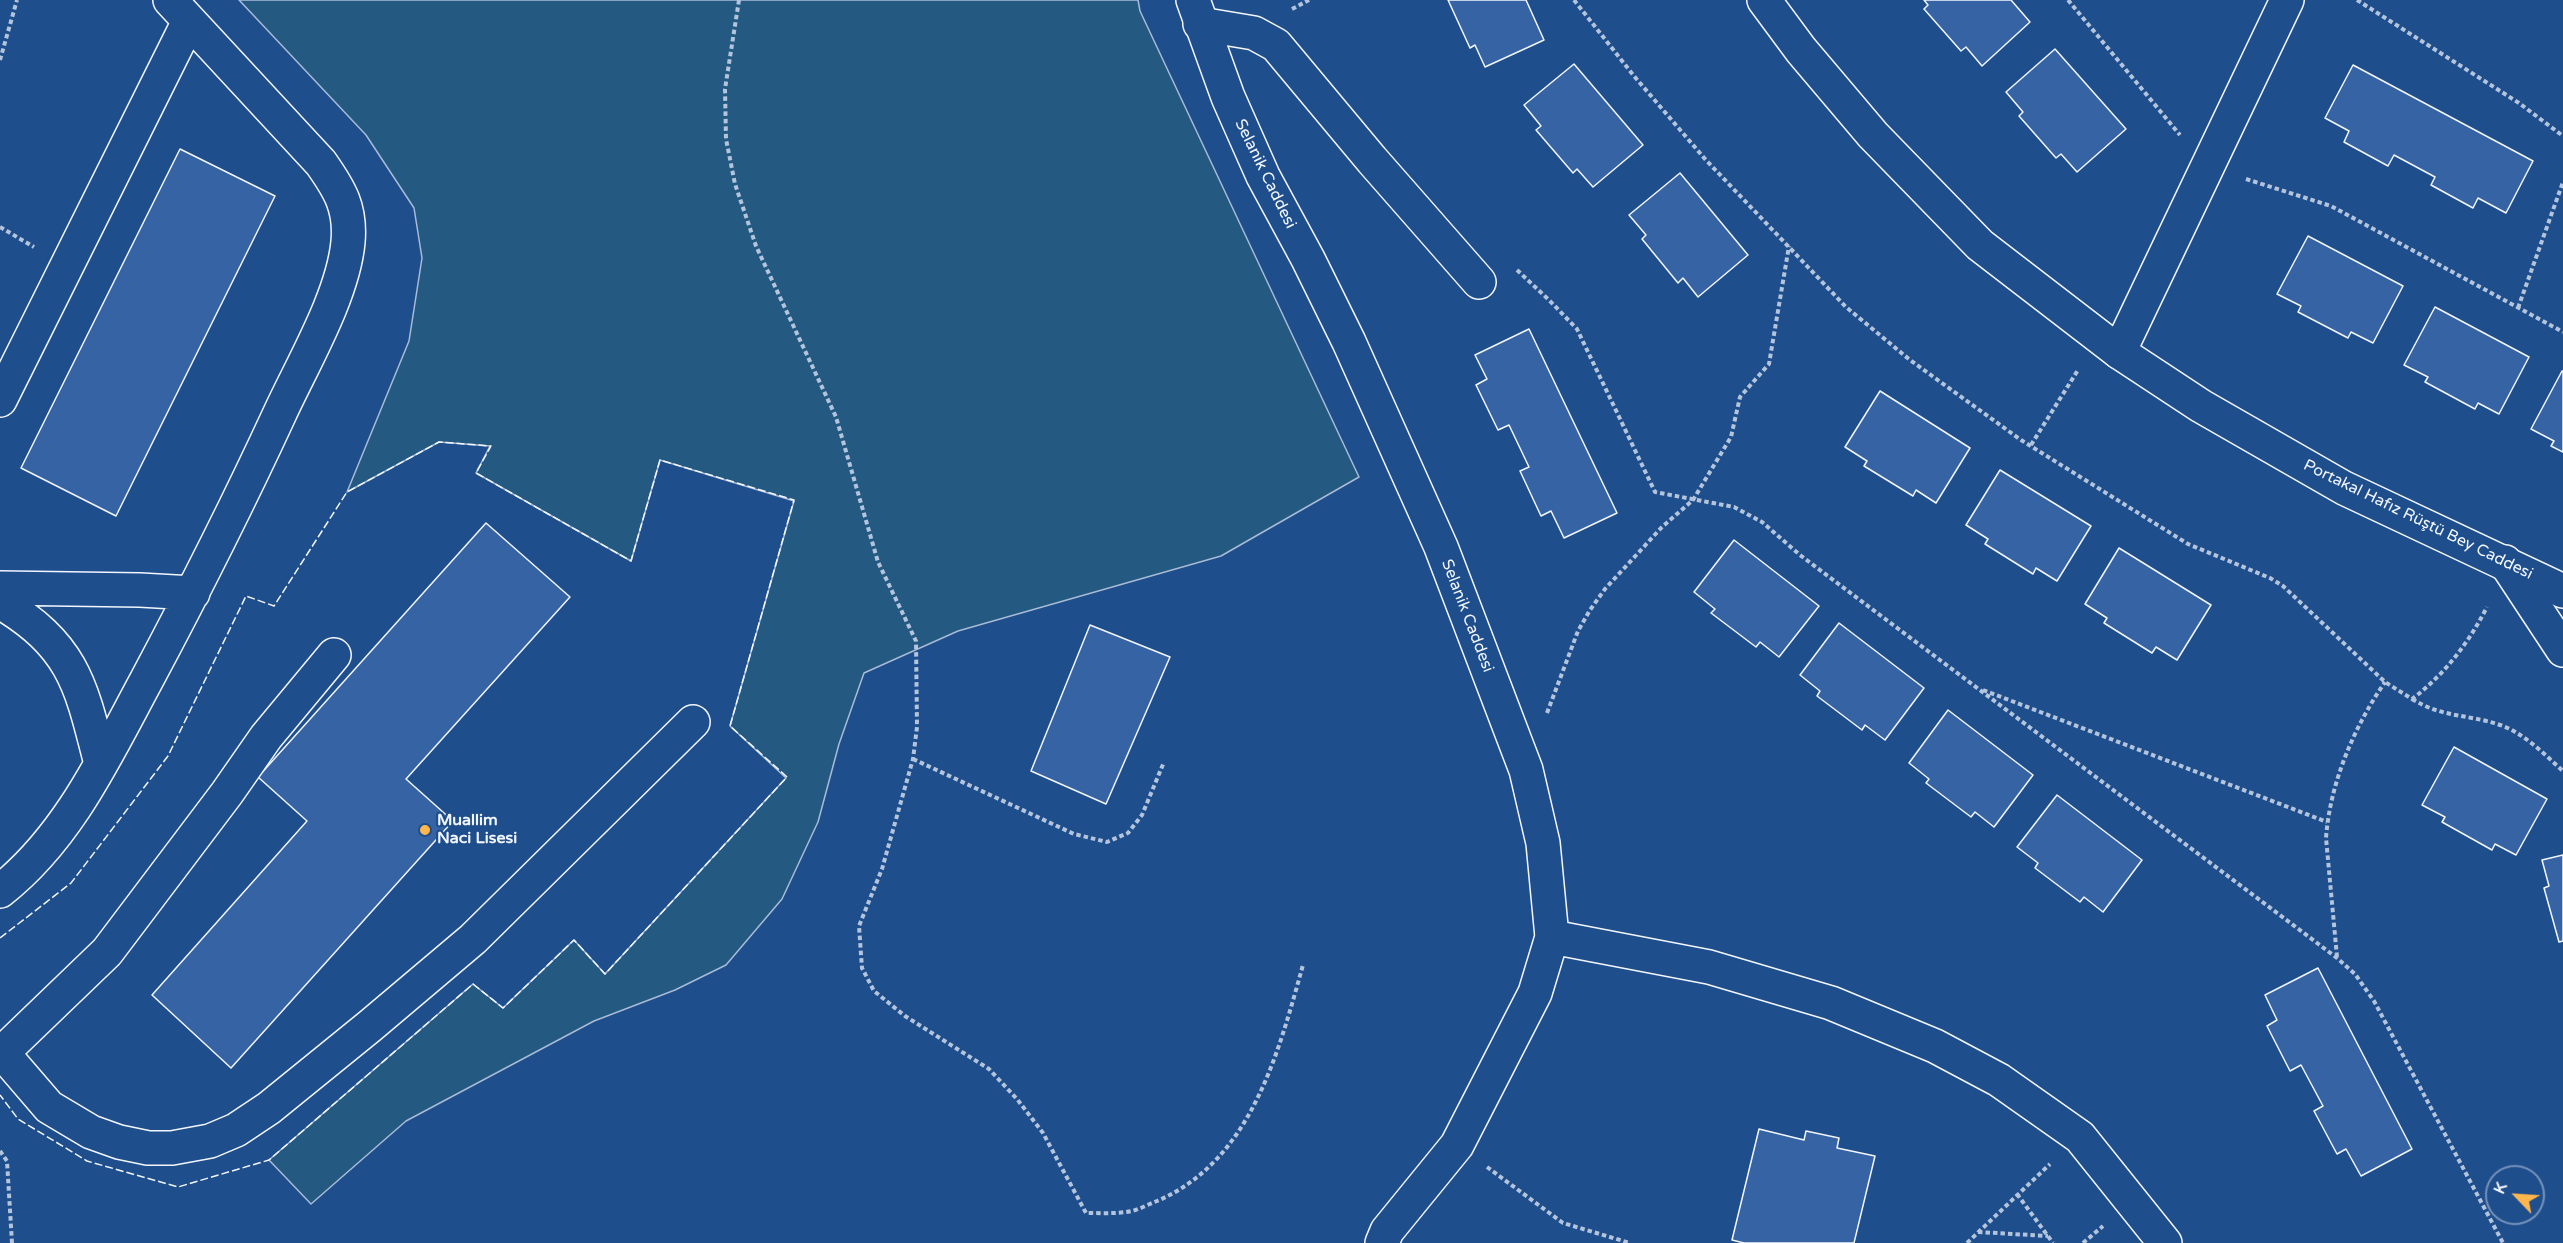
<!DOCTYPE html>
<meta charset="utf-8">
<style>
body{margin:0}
#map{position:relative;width:2563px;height:1243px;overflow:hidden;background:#1f4e8c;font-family:"Varela Round",sans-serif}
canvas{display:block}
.north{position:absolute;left:2485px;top:1165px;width:60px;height:60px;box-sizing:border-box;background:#1f4e8c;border:2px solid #7391ba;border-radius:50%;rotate:295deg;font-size:16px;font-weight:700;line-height:24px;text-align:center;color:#f2f6ff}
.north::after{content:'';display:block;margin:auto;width:21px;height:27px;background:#ffb74d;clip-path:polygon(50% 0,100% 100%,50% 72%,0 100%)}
</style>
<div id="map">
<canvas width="2563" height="1243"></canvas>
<div class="north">K</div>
</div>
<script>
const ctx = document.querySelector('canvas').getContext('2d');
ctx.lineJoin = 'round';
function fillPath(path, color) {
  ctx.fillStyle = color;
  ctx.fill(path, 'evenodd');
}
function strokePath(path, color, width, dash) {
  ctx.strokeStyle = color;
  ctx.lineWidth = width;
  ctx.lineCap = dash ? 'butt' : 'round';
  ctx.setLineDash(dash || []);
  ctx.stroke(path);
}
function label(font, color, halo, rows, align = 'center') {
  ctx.font = font + ' "Varela Round",sans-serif';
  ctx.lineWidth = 4.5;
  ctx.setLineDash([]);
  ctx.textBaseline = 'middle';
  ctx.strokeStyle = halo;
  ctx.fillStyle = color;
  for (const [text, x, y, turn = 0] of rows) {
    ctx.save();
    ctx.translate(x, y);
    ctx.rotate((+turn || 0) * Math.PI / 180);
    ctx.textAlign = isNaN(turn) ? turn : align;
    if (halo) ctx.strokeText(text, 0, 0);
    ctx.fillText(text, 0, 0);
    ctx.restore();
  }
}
const green = new Path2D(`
 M239 0H1138L1140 11 1359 477 1221 556 958 631 864 673 839 744 818 822 782 899 726 965 675 990 594 1021 406 1121 311 1204 269 1160 473 984 503 1008 574 940 605 974 786 778 730 726 794 501 660 460 631 561 476 473 490 446 439 442 347 492 409 341 422 258 414 208 366 135Z`);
const building = new Path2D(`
 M1448 0H1526L1544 40 1485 67 1475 45 1470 48Z
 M1924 0H2011L2030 22 1982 66 1966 47 1961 51 1924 9 1928 5Z
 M2055 49 2126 129 2077 172 2061 154 2056 158 2019 116 2023 112 2006 92Z
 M1574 64 1643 145 1593 187 1577 169 1573 173 1536 130 1541 126 1524 105Z
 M2353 65 2533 161 2506 213 2478 198 2473 208 2431 185 2435 177 2394 155 2388 166 2344 142 2349 131 2325 118Z
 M180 149 275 196 116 516 21 468Z
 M1680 173 1748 255 1698 297 1683 278 1678 283 1642 239 1646 235 1629 215Z
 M2308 236 2403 286 2373 343 2351 332 2348 338 2298 312 2301 306 2277 294Z
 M2435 307 2529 357 2499 414 2478 403 2475 409 2425 382 2428 377 2404 365Z
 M1529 329 1617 513 1564 538 1551 511 1541 516 1520 471 1529 467 1509 425 1498 430 1476 385 1487 379 1475 355Z
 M2562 371H2563V452L2551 446 2554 441 2531 429Z
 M1880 391 1970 448 1936 503 1916 490 1913 496 1864 466 1867 461 1845 447Z
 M2000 470 2091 526 2057 581 2036 568 2033 574 1985 544 1988 539 1966 525Z
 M486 523 570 597 406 779 453 821 231 1068 152 995 307 821 258 777Z
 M1734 540 1819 606 1779 657 1760 642 1756 647 1711 613 1715 609 1694 592Z
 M2119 548 2211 605 2177 660 2156 647 2152 653 2104 623 2107 618 2085 604Z
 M1839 623 1924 688 1885 740 1865 725 1862 730 1817 696 1820 691 1800 675Z
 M1090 625 1170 657 1106 804 1031 771Z
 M1948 710 2033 775 1994 827 1975 812 1971 817 1926 783 1929 779 1909 763Z
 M2454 747 2547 799 2516 855 2495 844 2492 850 2442 822 2445 817 2422 805Z
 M2057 795 2142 860 2103 912 2084 897 2080 902 2035 868 2038 863 2017 847Z
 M2563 855V941L2559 942 2544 888 2549 886 2542 860Z
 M2318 968 2412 1149 2361 1176 2346 1149 2337 1154 2314 1111 2323 1106 2301 1065 2290 1071 2267 1026 2277 1020 2265 995Z
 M1759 1129 1804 1140 1806 1131 1839 1138 1837 1148 1875 1156 1854 1243H1744L1732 1240Z`);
const path = new Path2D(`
 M739 0 725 89 726 139 735 184 756 246 836 417 878 562 916 641 917 727 913 759 882 869 859 926 862 968 874 991 905 1016 989 1069 1017 1099 1043 1133 1086 1213C1101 1213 1117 1214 1132 1211 1140 1209 1149 1204 1157 1201 1251 1161 1278 1054 1303 965
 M1574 0 1634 76 1705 159 1846 307 1910 360 2021 440 2188 544 2270 578 2283 586 2385 682 2412 699C2444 675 2468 644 2487 607
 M2068 0 2180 135
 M2357 0 2519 103 2563 136
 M1292 9 1309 0
 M0 60 17 0
 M2246 179 2331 206 2563 332
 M0 227 34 247
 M1517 270 1549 300 1577 329 1655 492 1734 507 1762 522 1800 555 2337 958 2355 974 2374 1001 2503 1243
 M2518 308 2563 182
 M2031 445 2078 370
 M1983 690 2327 822
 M2412 699C2443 718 2468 714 2500 725 2524 733 2544 754 2563 771
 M1547 713 1578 631 1590 610 1605 589 1662 527 1693 500 1731 437 1740 397 1769 364 1789 246
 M913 759 1074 834 1107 842 1128 833 1142 815 1164 762
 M2337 957 2326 838C2330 783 2354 727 2385 682
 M0 1151 7 1161 12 1243
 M1487 1167 1563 1223 1630 1243
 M2017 1194 2053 1243
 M1978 1232 2048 1236
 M1967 1243 2050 1164
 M2083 1243 2103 1226`);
const minor = new Path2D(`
 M1200 24 1254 33 1276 45 1372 160 1479 282
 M2119 352 2287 0
 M0 400 189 21
 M2505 562 2563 650
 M0 588 140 590 193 593
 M0 602C74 646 81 685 101 764
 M0 891C68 838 106 755 146 681 193 593 238 504 280 413 303 363 343 296 348 242 351 208 340 190 321 163L170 0
 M1552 937 1709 967 1831 1003 1935 1046 1999 1080 2080 1137 2165 1243
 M0 1050 49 1107 91 1132 119 1142 148 1148H172L210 1141 236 1130 269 1108 370 1026 473 939 693 722
 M2 1053 107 952 227 793 266 737 334 655`);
const major = new Path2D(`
 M1193 0 1228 97 1263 176 1308 259 1349 342 1441 547 1526 770 1543 843 1552 937 1535 993 1457 1145 1387 1231 1382 1243
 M1764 0 1801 50 1873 135 1980 245 2119 352 2201 406 2344 488 2563 591`);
const fence = new Path2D(`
 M0 938 71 883 168 756 246 596 274 606 347 492 439 442 491 446 476 473 631 561 660 460 794 500 730 726 787 777 605 974 574 940 503 1008 473 984 269 1160 178 1187 87 1161 18 1119 0 1095`);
const markers = [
 [425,830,6,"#ffb74d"]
];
const streetNames = [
 ["Selanik Caddesi",1265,174,64],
 ["Portakal Hafız Rüştü Bey Caddesi",2418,520,26],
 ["Selanik Caddesi",1467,616,69]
];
const poiNames = [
 ["Muallim",437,821],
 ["Naci Lisesi",437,839]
];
fillPath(green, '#245a82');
strokePath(green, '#a8bbd7', 1.5);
fillPath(building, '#3563a3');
strokePath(building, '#f2f6ff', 1.5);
strokePath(minor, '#f2f6ff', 36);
strokePath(major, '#f2f6ff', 36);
strokePath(path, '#b3c4dc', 4, [4.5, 3]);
strokePath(minor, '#1f4e8c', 33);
strokePath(major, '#1f4e8c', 33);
strokePath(fence, '#f2f6ff', 1.5, [8, 3]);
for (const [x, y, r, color] of markers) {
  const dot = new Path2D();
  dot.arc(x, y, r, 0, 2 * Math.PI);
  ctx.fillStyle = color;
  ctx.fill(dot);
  strokePath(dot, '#1f4e8c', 2);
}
label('16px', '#f2f6ff', '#1f4e8c', streetNames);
label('bold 16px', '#f2f6ff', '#1f4e8c', poiNames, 'left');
</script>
